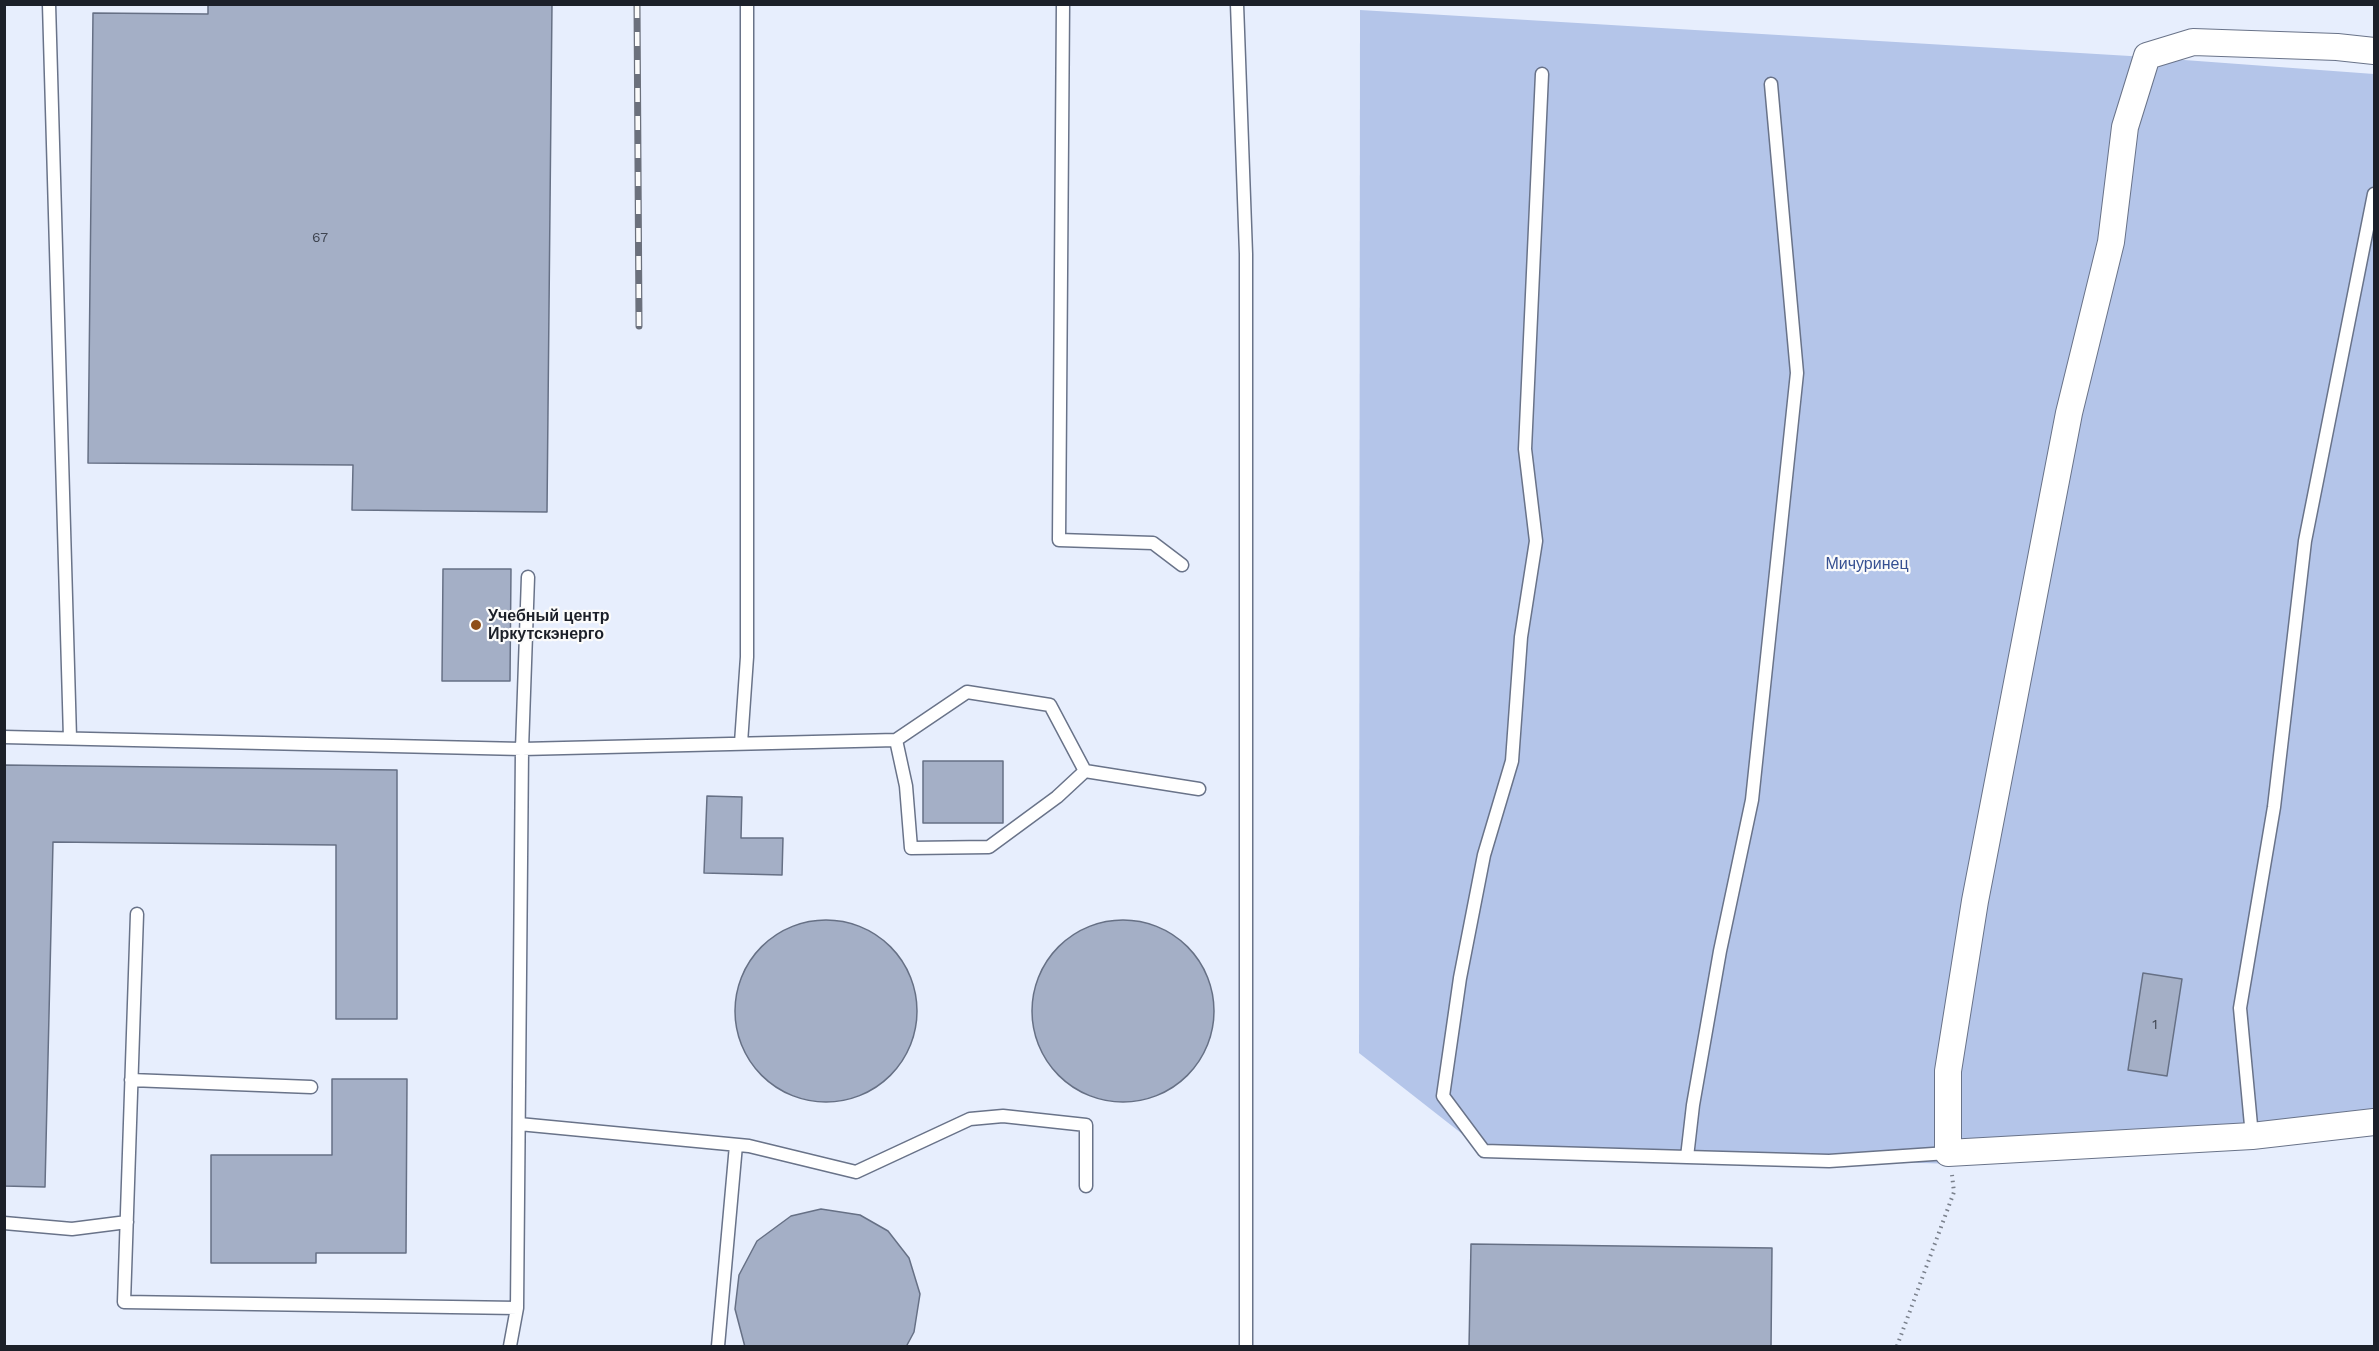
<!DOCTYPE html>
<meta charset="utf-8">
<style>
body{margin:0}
#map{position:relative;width:2379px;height:1351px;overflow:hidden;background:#e7eefd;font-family:"Work Sans",sans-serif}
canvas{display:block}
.frame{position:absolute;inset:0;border:6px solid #1c2029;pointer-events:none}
</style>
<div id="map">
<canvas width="2379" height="1351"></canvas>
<div class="frame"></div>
</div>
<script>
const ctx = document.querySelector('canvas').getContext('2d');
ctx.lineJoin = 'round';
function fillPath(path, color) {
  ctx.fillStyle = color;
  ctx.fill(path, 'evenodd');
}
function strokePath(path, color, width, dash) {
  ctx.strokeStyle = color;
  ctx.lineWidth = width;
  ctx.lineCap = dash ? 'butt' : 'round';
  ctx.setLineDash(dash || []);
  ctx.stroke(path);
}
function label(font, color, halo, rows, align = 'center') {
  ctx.font = font + ' "Work Sans",sans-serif';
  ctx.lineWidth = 4.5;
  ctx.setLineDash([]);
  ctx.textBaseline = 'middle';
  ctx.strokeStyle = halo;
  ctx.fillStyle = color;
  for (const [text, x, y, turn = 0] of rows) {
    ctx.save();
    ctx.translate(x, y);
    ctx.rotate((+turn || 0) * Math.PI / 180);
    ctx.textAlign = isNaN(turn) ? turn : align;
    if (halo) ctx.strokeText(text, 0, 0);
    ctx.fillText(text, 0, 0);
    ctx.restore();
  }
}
const green = new Path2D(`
 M1360 10 2130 56 2374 74V1134L1958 1164 1484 1151 1359 1053Z`);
const building = new Path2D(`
 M208 4H552L547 512 352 510 353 465 88 463 93 13 208 14Z
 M443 569H511L510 681H442Z
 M923 761H1003V823H923Z
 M4 765 397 770V1019H336V845L53 842 45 1187 4 1186Z
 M707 796 742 797 741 838H783L782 875 704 873Z
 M1032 1011a91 91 0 1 1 182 0a91 91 0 1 1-182 0Z
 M735 1011a91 91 0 1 1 182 0a91 91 0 1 1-182 0Z
 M2143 973 2182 979 2167 1076 2128 1070Z
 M332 1079H407L406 1253H316V1263H211V1155H332Z
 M821 1209 860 1215 888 1231 909 1258 920 1294 914 1332 906 1347H745L735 1309 739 1275 757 1241 791 1216Z
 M1471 1244 1772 1248 1771 1347H1469Z`);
const path = new Path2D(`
 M1897 1346 1954 1192 1952 1175`);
const service = new Path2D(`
 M49 4 70 738
 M1063 4 1059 540 1153 543 1182 565
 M1237 4 1246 254V1346
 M1542 74 1525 449 1536 541 1521 637 1512 761 1484 855 1460 978 1443 1096 1484 1151 1687 1157
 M1771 84 1797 373 1752 800 1720 951 1693 1105 1687 1157 1829 1161 1948 1153
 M4 737 522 749 896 740 967 692 1050 705 1085 771
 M896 740 906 786 911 848 989 847 1057 797 1085 771 1199 789
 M741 743 747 657V4
 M137 914 124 1302 517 1308
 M131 1080 311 1087
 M519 1124 749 1146 856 1172 970 1119 1003 1116 1086 1125V1186
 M2252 1136 2240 1008 2274 807 2305 541 2374 194
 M4 1223 72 1229 127 1222
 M510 1346 517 1308 522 749 528 577
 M718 1346 736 1145`);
const minor = new Path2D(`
 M2374 51 2337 47 2193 42 2147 56 2125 127 2111 242 2069 413 1975 901 1948 1071V1153L2252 1136 2374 1122`);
const rail = new Path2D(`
 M637 4 639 326`);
const markers = [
 [476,625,6,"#8e4e18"]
];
const numberNames = [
 ["67",320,238],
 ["1",2155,1025]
];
const parkNames = [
 ["Мичуринец",1867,564]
];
const poiNames = [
 ["Учебный центр",488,616],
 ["Иркутскэнерго",488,634]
];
fillPath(green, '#b4c5e9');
fillPath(building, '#a4afc6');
strokePath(building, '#667085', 1.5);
strokePath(service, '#697389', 15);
strokePath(minor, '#697389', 28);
strokePath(path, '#7a808c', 4, [1.5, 4.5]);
strokePath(service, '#fff', 12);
strokePath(minor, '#fff', 26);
strokePath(rail, '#6b707c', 7);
strokePath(rail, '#fbfbfb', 4.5, [14]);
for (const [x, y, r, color] of markers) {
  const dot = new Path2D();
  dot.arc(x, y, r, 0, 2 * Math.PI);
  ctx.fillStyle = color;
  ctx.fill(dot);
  strokePath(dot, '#fbfbfb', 2);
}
label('14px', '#3e4450', null, numberNames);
label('16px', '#365092', '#fbfbfb', parkNames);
label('bold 16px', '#1c2029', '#fbfbfb', poiNames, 'left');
</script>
